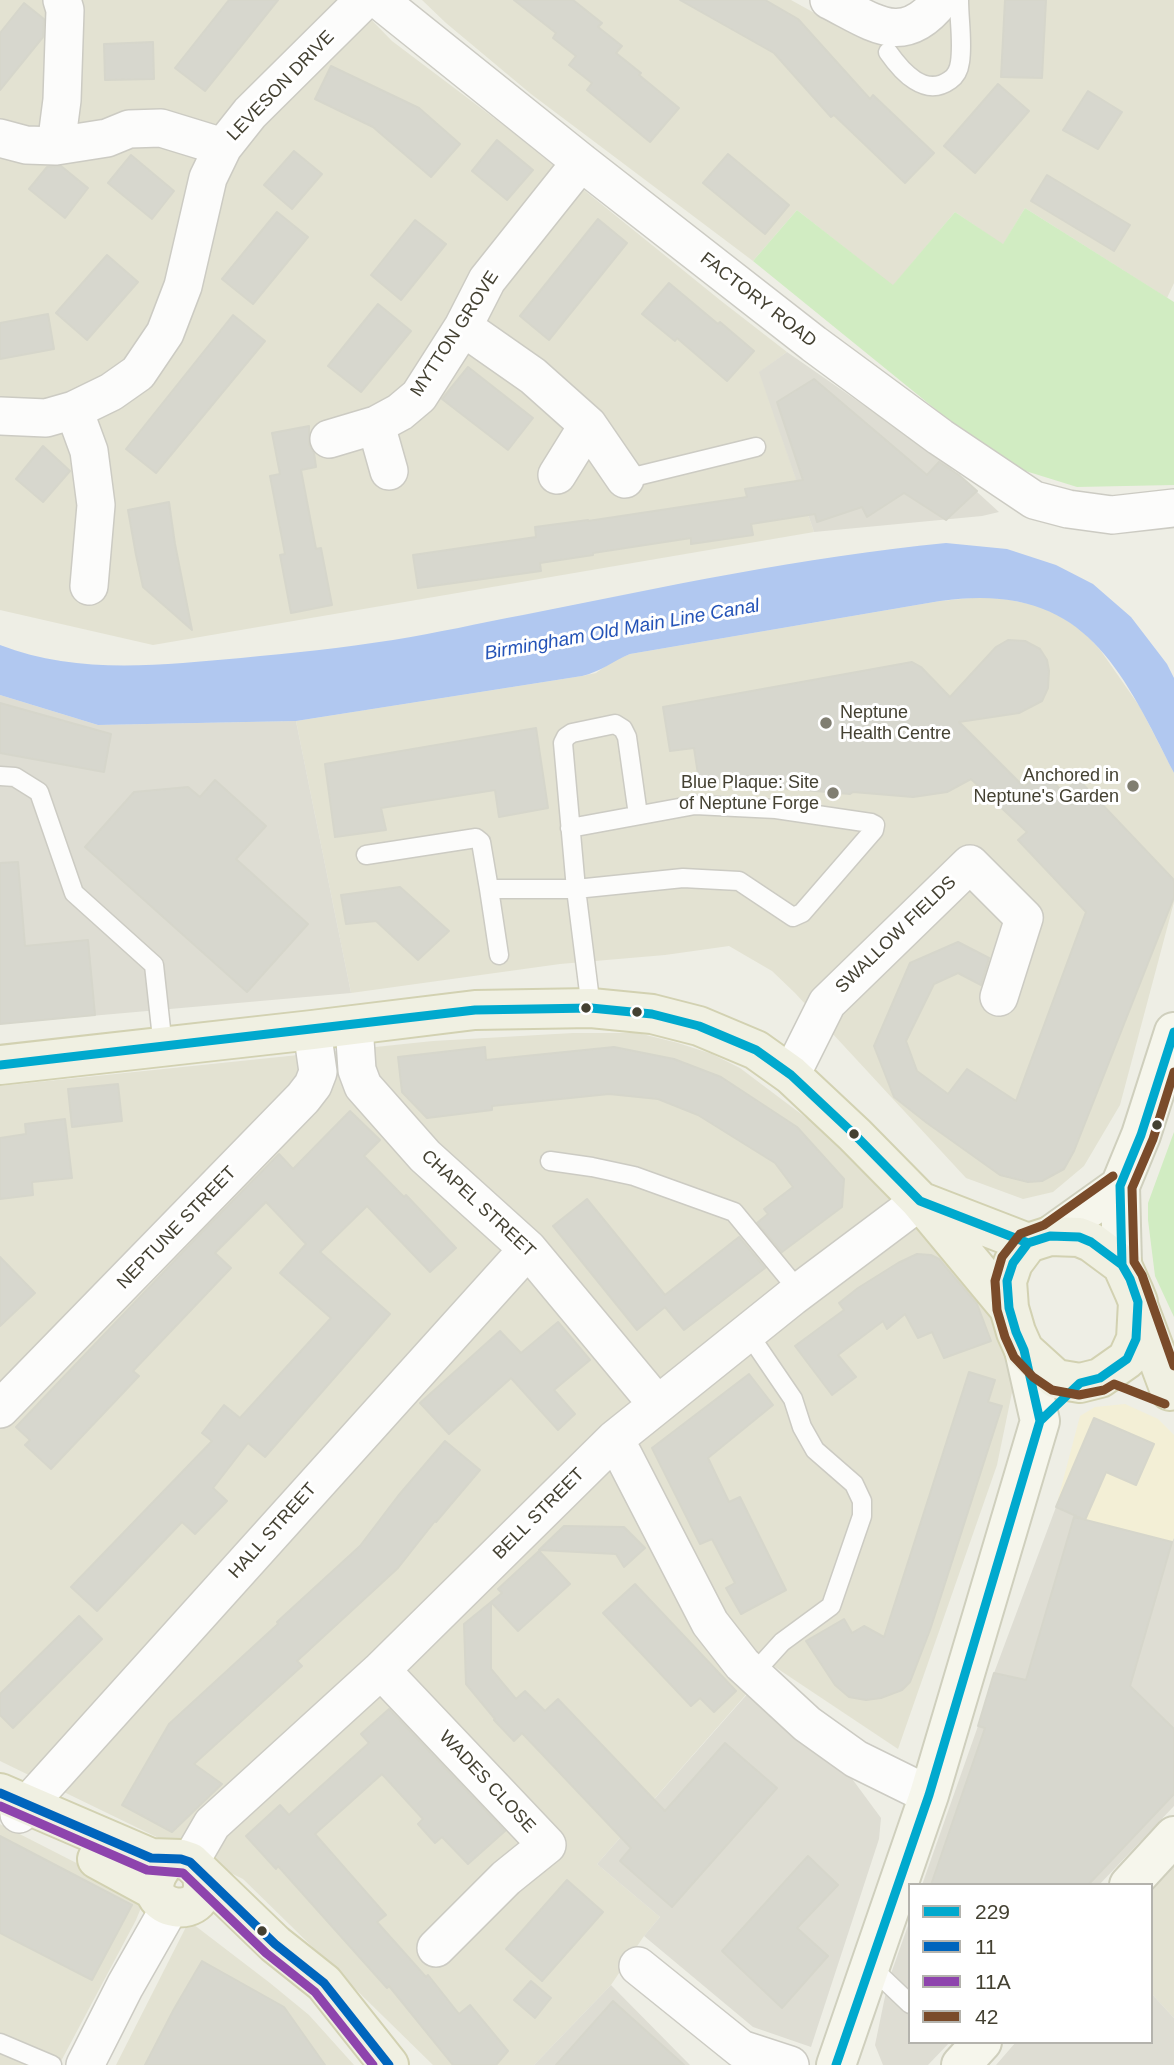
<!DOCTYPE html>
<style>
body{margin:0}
#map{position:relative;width:1174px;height:2065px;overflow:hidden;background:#eeeee5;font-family:Helvetica,sans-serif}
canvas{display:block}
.legend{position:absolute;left:908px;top:1883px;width:245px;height:161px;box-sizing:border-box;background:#fff;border:2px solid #b4b3ad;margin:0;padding:9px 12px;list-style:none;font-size:21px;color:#444132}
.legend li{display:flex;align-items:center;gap:14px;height:35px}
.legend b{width:35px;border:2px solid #b4b3ad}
</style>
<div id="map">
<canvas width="1174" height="2065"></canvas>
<ul class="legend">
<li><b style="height:9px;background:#00a9ce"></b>229</li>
<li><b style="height:9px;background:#0065bd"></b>11</li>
<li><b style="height:9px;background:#8e44ad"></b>11A</li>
<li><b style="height:9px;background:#7a4b2a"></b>42</li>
</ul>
</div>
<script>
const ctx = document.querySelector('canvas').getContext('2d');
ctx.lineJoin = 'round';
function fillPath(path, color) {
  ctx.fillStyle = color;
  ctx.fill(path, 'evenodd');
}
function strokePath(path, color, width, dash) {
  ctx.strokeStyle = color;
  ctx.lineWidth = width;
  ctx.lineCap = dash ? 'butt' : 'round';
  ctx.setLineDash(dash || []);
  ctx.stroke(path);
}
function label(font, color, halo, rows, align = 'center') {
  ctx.font = font + ' Helvetica,sans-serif';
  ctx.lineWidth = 6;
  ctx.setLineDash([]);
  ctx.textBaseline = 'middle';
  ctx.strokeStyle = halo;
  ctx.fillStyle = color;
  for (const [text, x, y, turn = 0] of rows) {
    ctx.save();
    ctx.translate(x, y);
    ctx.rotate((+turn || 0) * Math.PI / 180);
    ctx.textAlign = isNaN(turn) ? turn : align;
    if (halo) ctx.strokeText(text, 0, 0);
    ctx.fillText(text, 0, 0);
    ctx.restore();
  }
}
const residential = new Path2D(`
 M0 0H352L392 41 506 127 720 300 787 352 760 372 814 532 153 645 0 610Z
 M422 0H791L847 31 881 38 959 10 968 0H1174V283L1167 298 1025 208 1003 245 955 212 893 286 797 210 753 261 531 94 446 23Z
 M983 597 1010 600 1039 606 1060 616 1083 631 1101 651 1140 707 1174 773V902L1120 1105 1084 1166 1053 1192 1023 1199 966 1178 795 993 772 971 729 946 665 955 560 964 351 993 296 721 582 676 596 673 613 661 630 654 940 601Z
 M573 1033H638L678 1043 712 1054 740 1068 825 1132 884 1194 974 1275 1016 1373 997 1465 898 1749 772 1665 597 1864 660 1917 644 1936 611 1985 534 2065H433L243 1879 0 1761V1086L433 1041Z
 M0 1824 145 1898 136 1920 59 2065H0Z
 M1174 1866V2018L1151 1993V1892Z
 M189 1921 270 1983 309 2015 354 2065H116Z`);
const commercial = new Path2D(`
 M1125 1404 1158 1419 1174 1435V1538L1172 1542 1085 1520 1056 1507 1080 1416 1095 1407Z`);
const industrial = new Path2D(`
 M787 352 941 459 999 512 982 516 814 532 759 372Z
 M0 695 98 725 296 721 351 993 0 1024Z
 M1056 1507 1085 1520 1172 1542 1174 1538V1806L1099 1885H922L978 1726 994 1673Z
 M750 1691 850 1776 881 1818 879 1839 811 2047 753 2027 644 1936 660 1917 597 1864Z
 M910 1920V2042H950L928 2065H883L875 2045 888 1982Z
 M611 1985 690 2065H534Z
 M1151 1993 1174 2018V2065H996L1016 2042H1151Z`);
const green = new Path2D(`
 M1025 208 1174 302V485L1077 487 1003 464 753 261 797 210 893 285 955 212 1003 244Z
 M1174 1132V1317L1155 1276 1148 1220V1203Z`);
const water = new Path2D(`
 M946 543 1007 549 1056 565 1093 584 1131 617 1167 664 1174 678V773C1119 663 1081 581 940 601L630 654C613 661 600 672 582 676L296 721 98 725 0 695V645C76 675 161 665 241 658 292 653 342 648 393 640 437 633 480 623 523 615 663 587 803 557 946 543Z`);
const building = new Path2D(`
 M229 0H278L205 91 175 68Z
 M514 0H573L602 23 598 27 622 46 616 53 641 73 639 75 679 108 650 142 587 90 592 83 569 65 576 56 553 38 556 33Z
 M680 0H765L798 19 870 99 873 95 934 153 905 183 834 115 831 117 774 53Z
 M1005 0H1046L1042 78 1001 77Z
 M24 3 44 19 43 37 0 90V33Z
 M153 42 154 79 105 80 104 44Z
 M331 66 419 108 460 144 431 177 373 127 315 99Z
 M998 84 1029 111 975 173 944 146Z
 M1088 91 1122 112 1098 149 1063 130Z
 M497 140 533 170 507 200 472 171Z
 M294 151 322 174 292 209 264 185Z
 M728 154 789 205 765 234 703 183Z
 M131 155 174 191 152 219 108 183Z
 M61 166 88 188 65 218 29 189 47 167Z
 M1047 175 1130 225 1114 251 1031 201Z
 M277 212 308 237 253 304 222 279Z
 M598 219 627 243 549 340 520 316Z
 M415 220 446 244 401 300 371 275Z
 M107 255 138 282 87 340 56 313Z
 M669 283 718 324 720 322 754 351 727 381 677 338 675 341 642 314Z
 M378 304 411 331 361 392 328 366Z
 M48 314 54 349 0 359V323Z
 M233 315 265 341 156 473 126 449Z
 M468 367 533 418 508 450 442 399Z
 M814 379 927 475 939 462 959 475 977 491 946 520 904 493 867 517 862 507 817 522 815 514 751 524 753 535 691 544V538L593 553V555L540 563 541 571 418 588 413 555 536 537 535 527 588 520V521L747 497 745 489 803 480 777 402Z
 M309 426V444L314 453 316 467 301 470 316 549 321 548 332 605 291 613 280 555 285 554 270 476 280 474 272 433Z
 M43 446 70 471 43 502 16 479Z
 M169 502 175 544 192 630 143 587 136 555 128 510Z
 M1008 640 1025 641 1040 649 1047 660 1049 671 1048 688 1042 701 1019 713 959 722 1024 787 1044 770 1063 793 1078 779 1174 880V897L1074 1151 1064 1169 1042 1181 1028 1182 1000 1175 927 1123 894 1097 874 1046 910 963 958 942 989 958 981 985 958 973 934 984 906 1041 917 1071 948 1094 967 1069 1016 1101 1086 912 1018 840 1027 832 971 779 947 792 913 797 853 792 850 794 699 781 694 748 670 751 663 707 912 662 921 667 950 697 996 647Z
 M0 703 111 734 104 772 0 753Z
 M536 728 548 808 499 817 495 790 381 808 386 830 335 837 325 764Z
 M215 780 266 826 236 859 308 924 247 992 85 847 134 792 188 787 200 797Z
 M18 862 25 946 88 940 95 1015 0 1024V863Z
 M400 887 449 931 418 960 376 921 346 924 341 895Z
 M485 1047 486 1060 614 1047 674 1059 721 1077 797 1127 844 1179 842 1207 782 1252 757 1223 768 1214 764 1209 793 1187 775 1163 698 1115 658 1099 609 1094 492 1106V1110L427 1118 402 1092 398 1057Z
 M118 1084 122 1121 72 1127 68 1089Z
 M350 1111 380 1140 364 1156 404 1197 406 1195 456 1248 430 1272 367 1206 320 1252 390 1314 265 1457 248 1443 213 1488 227 1501 195 1534 182 1522 97 1611 71 1587 212 1441 202 1433 224 1405 240 1418 331 1318 280 1273 306 1244 266 1202 215 1253 231 1268 133 1371 139 1376 51 1469 25 1445 30 1440 16 1427 199 1235 279 1154 293 1169Z
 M65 1119 72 1178 32 1182 33 1195 0 1199V1138L26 1134 25 1124Z
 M587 1199 665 1295 739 1237 765 1268 684 1330 665 1307 637 1330 553 1226Z
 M917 1254 931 1255 939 1259 977 1304 991 1341 944 1358 932 1332 918 1338 905 1314 887 1329 883 1321 838 1355 856 1377 832 1395 795 1346 844 1310 839 1303 858 1288 898 1263Z
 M0 1257 35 1293 0 1326Z
 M558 1322 590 1360 554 1390 575 1414 558 1430 511 1378 449 1434 420 1403 500 1331 521 1353Z
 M969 1372 995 1380 988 1402 1002 1406 930 1630 910 1682 902 1690 881 1698 866 1700 849 1697 835 1685 806 1641 844 1619 852 1633 864 1626 884 1637Z
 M749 1374 773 1405 708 1458 729 1502 740 1497 786 1590 741 1614 726 1588 735 1583 712 1539 700 1544 652 1448Z
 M1094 1418 1154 1444 1136 1485 1106 1472 1085 1520 1056 1507Z
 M445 1441 480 1470 436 1522 435 1521 398 1568 297 1661 302 1666 194 1764 222 1784 172 1832 122 1805 169 1724 278 1624 277 1622 360 1546 398 1496Z
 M1074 1517 1172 1542 1130 1686 1174 1729V1794L1088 1885H931L985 1728 978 1726 994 1673 1026 1680Z
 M564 1526 624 1527 645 1548 624 1567 616 1554 539 1550Z
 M539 1551 570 1584 518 1631 491 1602 502 1593 498 1589Z
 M635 1584 736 1691 714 1712 700 1698 691 1706 603 1613Z
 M491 1602V1669L516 1699 525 1691 545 1711 558 1699 665 1811 725 1743 777 1788 672 1907 620 1861 631 1848 522 1733 514 1741 494 1720 495 1719 466 1684 464 1624Z
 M79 1616 102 1639 13 1728 0 1715V1694Z
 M389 1709 505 1831 468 1864 442 1837 435 1843 418 1824 423 1819 382 1774 315 1834 386 1915 377 1922 426 1977 428 1975 459 2014 470 2005 508 2051 496 2065H453L389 1986 387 1988 278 1866 276 1869 246 1836 280 1805 289 1815 369 1743 361 1734Z
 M0 1836 132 1905 92 1980 0 1933Z
 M808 1856 838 1885 797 1928 828 1956 782 2008 722 1951Z
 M567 1880 603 1912 542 1981 506 1949Z
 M202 1961 284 2007 325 2065H145L174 2009Z
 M531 1981 551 1998 535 2018 514 2000Z
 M613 2001 684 2065H556Z`);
const lane = new Path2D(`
 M888 52C902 72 925 98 950 80 956 76 959 70 960 62 963 42 959 20 959 0
 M625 479 756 447
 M0 776 15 777 39 792 74 893 154 965 163 1047
 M570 828 695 805 776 809 871 823 875 825 874 830 802 913 793 917 739 881 683 878 576 889 563 743 566 737 572 733 615 724 623 729 627 737 638 815
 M366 855 476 838 481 842 489 889H576L591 1008
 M489 889 499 955
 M550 1161 592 1167 634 1176 734 1212 799 1291
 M748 1333 793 1399 802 1427 815 1450 854 1484 862 1501V1516L831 1606 782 1642 753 1674
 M870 1966 910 2004
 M0 2043 52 2065`);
const street = new Path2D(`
 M379 0 581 162 814 344 940 437 1034 500 1068 509 1112 515 1174 508
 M829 0C873 22 903 49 941 0
 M0 138 26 145 56 146 107 138 129 129 161 128 223 147
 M56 146 62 100 65 10 62 0
 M463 327 533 376 588 425 625 479
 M0 416 46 418 74 410
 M329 439 376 425
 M389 471 376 425 400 412 419 396 463 327 487 280 581 162
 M557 475 588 425
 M89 586 96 505 89 451 74 410 111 392 138 373 165 333 183 286 208 178 223 147 250 113 364 0
 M354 1025 357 1070 363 1086 425 1156 528 1249 657 1404
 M791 1075 827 1003 970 864 1024 918 999 997
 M0 1409 303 1098 313 1085 318 1072 312 1030
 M615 1439 710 1623 742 1664 807 1724 856 1759 929 1795
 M381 1670 547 1845 506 1878 436 1948
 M19 1814 528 1249
 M190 1862 212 1824 381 1670 615 1439 792 1297 920 1201
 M638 1966 741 2049 790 2065
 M85 2065 125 1986 170 1907`);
const secondary = new Path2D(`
 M1050 1236 1120 1186
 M1122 1265 1120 1186 1141 1135 1174 1032
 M1129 1885 1174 1836
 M836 2065 929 1795 1040 1421 1024 1350
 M961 2065 982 2042`);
const primary = new Path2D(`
 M0 1065 312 1030 475 1010 591 1008 652 1014 699 1026 756 1050 791 1075 855 1135 920 1201 1009 1308
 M922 1202 1028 1243
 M1050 1236 1079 1237 1091 1242 1122 1265 1134 1292 1138 1302 1136 1339 1127 1359 1100 1378 1080 1383 1056 1379 1024 1350 1016 1332 1009 1308 1007 1281 1013 1263 1028 1243Z
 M1139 1308 1170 1391
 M0 1793 151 1858 181 1859 190 1862 275 1944 324 1983 389 2065
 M97 1859 154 1890
 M161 1868C130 1913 217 1926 201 1873`);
const bus1 = new Path2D(`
 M0 1065 475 1010 591 1008 652 1014 699 1026 756 1050 791 1075 855 1135 920 1201 1028 1243
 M1050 1236 1079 1237 1091 1242 1122 1265 1130 1279 1138 1302 1136 1339 1127 1359 1100 1378 1080 1383 1040 1421 1024 1350 1016 1332 1009 1308 1007 1281 1013 1263 1028 1243Z
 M1122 1265 1120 1186 1141 1135 1174 1032
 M836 2065 929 1795 1040 1421`);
const bus2 = new Path2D(`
 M0 1793 151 1858 181 1859 190 1862 275 1944 324 1983 389 2065`);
const bus3 = new Path2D(`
 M0 1806 147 1870 183 1873 266 1953 315 1992 373 2065`);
const bus4 = new Path2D(`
 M1174 1072 1153 1139 1132 1188 1134 1262 1142 1275 1174 1366
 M1113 1176 1044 1225 1020 1234 1002 1257 995 1281 997 1310 1005 1337 1014 1357 1033 1377 1052 1390 1079 1395 1104 1390 1114 1384 1165 1404`);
const markers = [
 [826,723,7,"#807e71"],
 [1133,786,7,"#807e71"],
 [833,793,7,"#807e71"],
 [586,1008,6,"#444132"],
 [637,1012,6,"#444132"],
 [1157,1125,6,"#444132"],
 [854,1134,6,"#444132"],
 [262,1931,6,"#444132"]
];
const streetNames = [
 ["LEVESON DRIVE",281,86,-46],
 ["FACTORY ROAD",758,300,38],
 ["MYTTON GROVE",455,334,-57],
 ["SWALLOW FIELDS",896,935,-44],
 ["CHAPEL STREET",478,1204,43],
 ["NEPTUNE STREET",177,1228,-46],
 ["BELL STREET",539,1514,-45],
 ["HALL STREET",273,1531,-48],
 ["WADES CLOSE",487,1782,47]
];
const poiNames = [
 ["Neptune",840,713,"left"],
 ["Health Centre",840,734,"left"],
 ["Anchored in",1119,776],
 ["Neptune's Garden",1119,797],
 ["Blue Plaque: Site",819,783],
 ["of Neptune Forge",819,804]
];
const waterNames = [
 ["Birmingham Old Main Line Canal",622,630,-10]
];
fillPath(residential, '#e3e2d2');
fillPath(commercial, '#f3efd6');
fillPath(industrial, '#deddd3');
fillPath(green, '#d1ecc2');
fillPath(water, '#b1c8f0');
fillPath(building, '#d7d7ce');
strokePath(building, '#d6d6cb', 2);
strokePath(lane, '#cccbc3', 21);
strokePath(street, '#cccbc3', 40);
strokePath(secondary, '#cfcfbd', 42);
strokePath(primary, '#d2d1b1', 42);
strokePath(lane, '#fcfcfb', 18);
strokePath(street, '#fcfcfb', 37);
strokePath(secondary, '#f6f6ec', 38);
strokePath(primary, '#f0f0e2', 38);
strokePath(bus1, '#00a9ce', 9);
strokePath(bus2, '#0065bd', 9);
strokePath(bus3, '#8e44ad', 9);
strokePath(bus4, '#7a4b2a', 9);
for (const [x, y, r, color] of markers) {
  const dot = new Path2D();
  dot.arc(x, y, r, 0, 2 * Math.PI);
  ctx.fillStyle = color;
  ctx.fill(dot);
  strokePath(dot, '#fff', 2.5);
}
label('18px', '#444132', '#fff', streetNames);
label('18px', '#444132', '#fff', poiNames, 'right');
label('italic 19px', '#2453b7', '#fff', waterNames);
</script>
